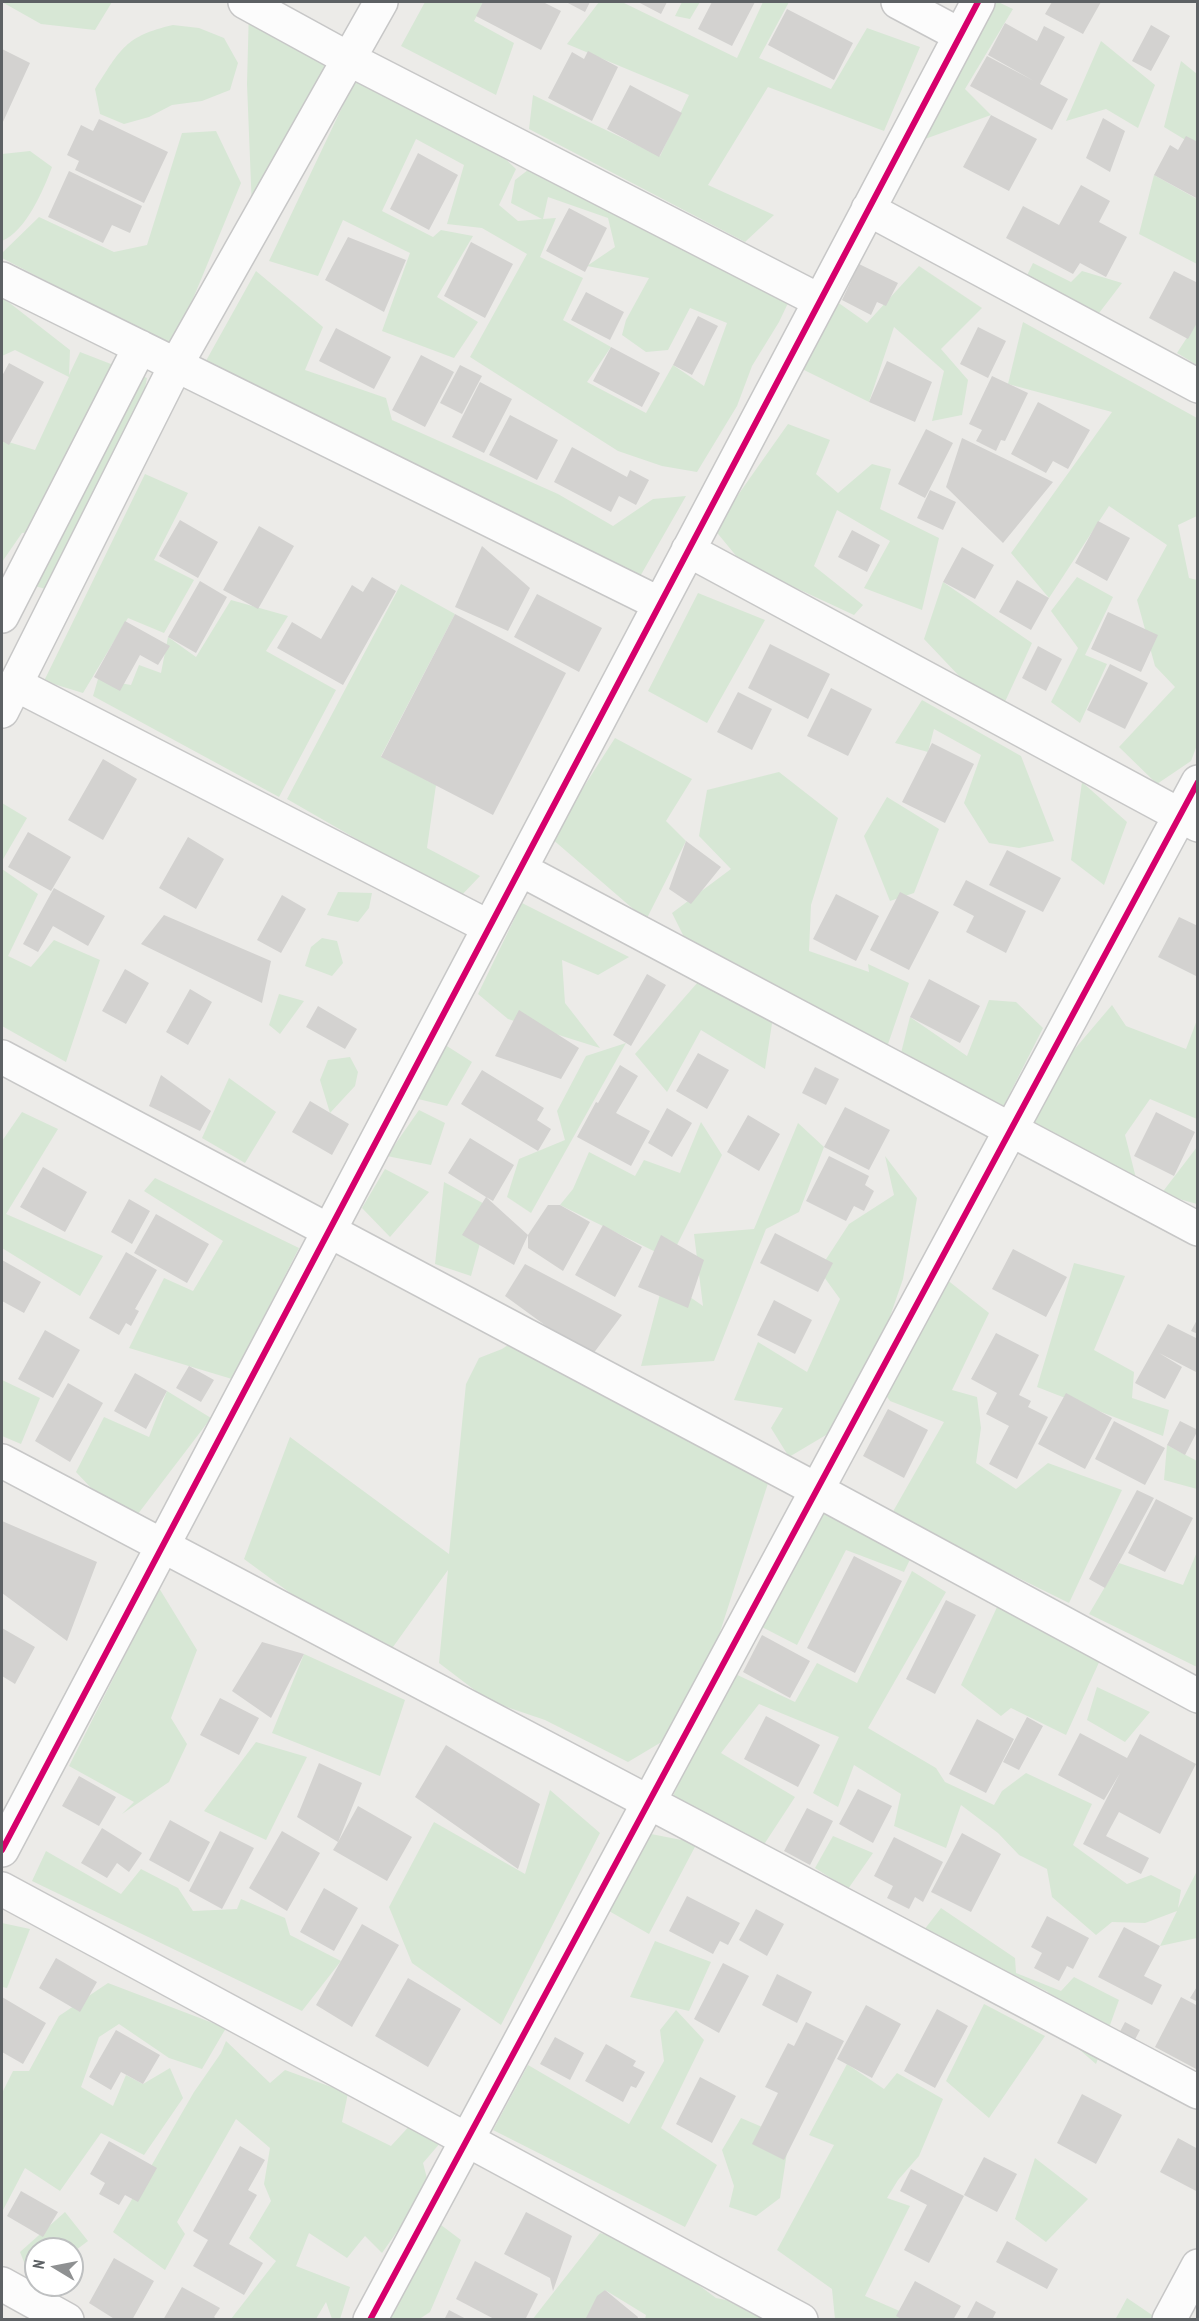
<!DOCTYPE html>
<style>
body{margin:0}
#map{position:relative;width:1199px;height:2321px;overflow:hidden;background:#ecebe8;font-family:"PT Sans Narrow",sans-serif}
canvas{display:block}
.frame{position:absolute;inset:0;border:3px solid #5d6164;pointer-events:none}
.north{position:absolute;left:24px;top:2237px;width:60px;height:60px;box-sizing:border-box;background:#fff;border:2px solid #bec0c1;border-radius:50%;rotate:280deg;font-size:16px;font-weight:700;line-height:24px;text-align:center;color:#5d6164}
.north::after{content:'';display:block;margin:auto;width:21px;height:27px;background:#8f9192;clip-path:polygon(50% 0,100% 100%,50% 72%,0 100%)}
</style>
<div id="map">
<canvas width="1199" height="2321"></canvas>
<div class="frame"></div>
<div class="north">N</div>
</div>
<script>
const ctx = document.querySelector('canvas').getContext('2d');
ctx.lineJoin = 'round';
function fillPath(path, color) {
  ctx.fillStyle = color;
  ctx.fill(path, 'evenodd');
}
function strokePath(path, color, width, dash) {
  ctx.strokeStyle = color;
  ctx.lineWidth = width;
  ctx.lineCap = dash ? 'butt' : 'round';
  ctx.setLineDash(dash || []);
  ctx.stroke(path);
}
const green = new Path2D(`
 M2 2H112L95 30 41 24Z
 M425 2H484L474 21 514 43 496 95 401 46Z
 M599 2H622L737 58 763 2H789L759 58 831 89 867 28 920 47 884 131 768 87 708 185 774 215 745 242 529 129 533 95 660 156 689 95 567 44Z
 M682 2H700L690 19 675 16Z
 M969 2H998L1013 9 965 89 991 115 925 139 934 72Z
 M249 8 299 15 326 70 252 209 247 84Z
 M173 25 199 28 224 38 238 63 230 90 202 101 172 105 149 117 124 124 100 114 95 89C121 49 125 36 173 25Z
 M1101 41 1155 85 1138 128 1106 109 1066 121Z
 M1181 61 1197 74V147L1164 127Z
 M356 78 474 129 516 169 499 205 518 221 542 219 511 203 515 180 537 163 789 301 779 322 752 366 737 406 697 472 662 466 618 451 470 357 527 254 482 228 447 224 464 165 416 139 382 211 433 237 441 230 473 236 437 297 478 322 454 358 382 331 410 253 343 220 318 276 269 261ZM548 197 608 218 615 247 587 266 649 278 626 320 622 335 646 352 668 350 690 308 727 323 704 386 673 365 646 413 587 382 611 347 563 320 583 278 540 257 556 218 543 219Z
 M216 131 241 183 173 347 2 258V253L39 217 114 252 147 245 182 133Z
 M30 151 52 167C43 191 26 231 2 241V154Z
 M1154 175 1197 199V264L1139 234Z
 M1033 263 1071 282 1082 271 1122 283 1080 338 1012 306Z
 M919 266 982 308 941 349 968 380 962 415 932 421 944 371 894 327 869 402 800 368 833 299 867 323Z
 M256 271 323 327 305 370 386 398 392 420 558 494 613 526 653 499 686 496 638 580 202 368Z
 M2 297 70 350 69 375 80 352 147 378 131 462 69 595 23 583 31 532 22 533 2 562V440L35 450 69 377 15 350 2 356Z
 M1023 322 1197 418V516L1178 525 1189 578 1197 580V745L1191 761 1157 784 1119 747 1175 687 1155 666 1137 600 1167 545 1109 506 1049 598 1011 553 1112 412 1008 384Z
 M1197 322V365L1177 353Z
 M788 424 830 440 816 474 838 493 872 464 891 469 880 509 939 538 922 610 864 588 890 541 837 510 814 566 863 605 854 615 742 563 714 529Z
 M145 474 188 493 154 560 194 580 164 633 128 618 83 693 44 681Z
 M1077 577 1113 597 1085 655 1107 664 1080 723 1051 702 1078 648 1051 611Z
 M943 582 1032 643 998 717 924 639Z
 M401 584 455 614 381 756 436 785 427 848 480 876 459 898 287 799Z
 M698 593 765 620 707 723 648 691Z
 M231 600 288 616 266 651 336 690 279 797 93 696 98 679 131 685 139 665 161 673 168 637 196 657Z
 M922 700 1021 756 1054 841 1019 848 989 843 964 803 981 755 934 729 928 752 895 743Z
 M615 738 692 779 666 821 686 841 646 920 551 838Z
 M779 772 838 818 811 905 809 951 869 972 868 964 909 983 886 1050 690 949 672 913 731 869 699 836 707 790Z
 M1082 782 1127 822 1104 885 1071 860Z
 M887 797 939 829 914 893 890 901 864 836Z
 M2 803 27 818 2 861Z
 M2 869 38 894 8 956 31 967 54 940 100 960 66 1062 2 1026Z
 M338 892 372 893 369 908 358 922 327 915Z
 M522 903 629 957 598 975 562 960 565 1003 600 1048 508 1019 478 994Z
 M322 938 337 941 343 963 332 976 305 966 311 947Z
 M698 982 775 1004 765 1069 701 1030 667 1092 635 1054Z
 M279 994 304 1001 280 1034 269 1025Z
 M989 1000 1016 1002 1043 1028 1003 1107 900 1057 910 1017 967 1056Z
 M1112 1005 1126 1026 1186 1049 1197 1020V1119L1150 1099 1125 1135 1136 1178 1018 1116Z
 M439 1041 472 1062 447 1106 414 1098Z
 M626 1043 531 1213 507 1197 519 1159 565 1140 557 1111 586 1056Z
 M350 1057 358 1072 355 1086 330 1113 320 1080 328 1060Z
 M229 1078 276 1112 245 1163 202 1138Z
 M419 1110 445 1123 431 1165 387 1156Z
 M22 1112 58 1129 6 1214 103 1256 80 1296 2 1248V1141Z
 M701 1122 722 1155 670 1259 560 1205 573 1189 589 1152 635 1176 644 1160 680 1173Z
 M798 1123 824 1147 799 1212 766 1229 714 1361 641 1366 664 1279 703 1306 694 1234 754 1229Z
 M1197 1147V1204L1161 1194Z
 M885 1156 917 1198 903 1279 875 1360 831 1432 789 1457 771 1428 783 1408 734 1400 758 1342 807 1372 840 1299 819 1270 849 1224 894 1195Z
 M385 1169 429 1192 390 1237 362 1208Z
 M155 1178 299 1248 232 1379 129 1348 164 1278 193 1291 223 1241 144 1191Z
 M444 1182 490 1207 471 1276 435 1264Z
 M1074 1263 1125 1276 1094 1350 1134 1372 1132 1398 1169 1410 1163 1436 1037 1387Z
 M946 1279 989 1313 952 1390 977 1397 981 1428 976 1463 1016 1489 1048 1463 1122 1490 1069 1603 891 1515 944 1422 890 1401 885 1394Z
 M514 1341 771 1474 690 1725 628 1762 545 1720 489 1701 439 1663 448 1570 383 1661 244 1559 290 1437 449 1554 466 1384 479 1358 502 1349Z
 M2 1380 40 1398 21 1444 2 1436Z
 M167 1391 211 1418 128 1527 76 1472 104 1417 149 1437Z
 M1167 1445 1197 1461V1489L1164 1480Z
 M826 1506 915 1549 904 1572 846 1550 797 1645 758 1625Z
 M1197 1552V1667L1089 1614 1119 1563 1183 1585Z
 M912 1571 946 1592 868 1728 936 1768 945 1782 994 1805 1002 1791 1026 1773 1092 1804 1073 1845 1127 1884 1151 1875 1181 1890 1178 1908 1197 1871V1938L1160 1946 1177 1911 1145 1923 1112 1922 1096 1935 1052 1897 1047 1869 1019 1855 998 1833 961 1805 946 1848 894 1826 901 1794 854 1765 838 1807 813 1793 839 1737 759 1704 721 1753 795 1797 763 1846 673 1796 731 1672 795 1702 817 1663 857 1683Z
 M159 1588 197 1650 171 1718 187 1744 169 1782 122 1814 134 1802 69 1766Z
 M998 1605 1101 1658 1066 1735 1011 1708 1001 1716 961 1685Z
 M304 1654 405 1700 380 1776 272 1733Z
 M1097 1687 1150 1712 1125 1742 1087 1720Z
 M256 1742 307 1757 266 1840 204 1811Z
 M550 1790 600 1833 501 2025 412 1963 389 1907 434 1822 525 1874Z
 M651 1834 697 1843 649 1934 609 1911Z
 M833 1836 873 1853 848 1889 815 1868Z
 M46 1851 121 1894 141 1869 178 1888 193 1911 237 1909 241 1899 285 1918 290 1935 341 1961 302 2011 32 1881Z
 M941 1908 1015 1958 1016 1973 1061 1991 1074 1977 1119 2000 1096 2064 1057 2030 1048 1992 924 1930Z
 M2 1923 30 1929 7 1988 2 1987Z
 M655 1941 711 1962 689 2011 630 1997Z
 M108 1983 226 2028 202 2069 169 2058 119 2024 99 2037 81 2087 113 2106 126 2075 143 2084 170 2068 183 2098 144 2155 101 2133 60 2191 25 2168 2 2212V2093L13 2071H29L59 2016Z
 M984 2004 1045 2036 989 2118 946 2081Z
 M676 2010 704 2040 661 2128 717 2165 685 2227 493 2130 528 2065 629 2124 664 2061 660 2030Z
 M226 2041 270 2083 285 2070 348 2093 342 2122 391 2146 414 2121 441 2142 423 2163 429 2186 382 2253 365 2236 347 2258 309 2233 296 2266 350 2287 340 2319H332L326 2302 316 2319H231L276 2261 249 2238 271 2201 264 2184 270 2148 236 2119 177 2222 185 2234 165 2270 113 2232 194 2092 221 2053Z
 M847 2064 884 2089 897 2073 943 2099 919 2156 898 2180 887 2198 910 2206 865 2296 918 2319H835L832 2289 777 2250 834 2145 809 2135Z
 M741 2118 774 2132 787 2152 780 2198 756 2216 729 2207 734 2186 722 2150Z
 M1035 2158 1088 2199 1046 2242 1015 2219Z
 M65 2212 88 2241 72 2253V2249H36V2279L32 2282 20 2252Z
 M437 2222 461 2240 430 2312 418 2320 365 2319Z
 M600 2233 645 2245 716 2298 741 2303 776 2319H645L646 2315 605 2290 587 2319 532 2320Z
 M1127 2298 1158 2319 1115 2320Z`);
const building = new Path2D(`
 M483 2H543L561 11 541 50 476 16Z
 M566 2H590L585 12Z
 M638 2H667L661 14Z
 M712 2H755L732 46 698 29Z
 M1052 2H1101L1083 34 1045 14Z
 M787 9 853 43 834 80 768 45Z
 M1005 23 1037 41 1044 26 1065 37 1040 84 1068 99 1052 130 970 86 987 56 1034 81 988 55Z
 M1151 25 1170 36 1151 71 1132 61Z
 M2 49 30 63 2 124Z
 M588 51 618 67 592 121 548 98 572 52 584 59Z
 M630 85 682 113 659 157 607 129Z
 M991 115 1037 139 1009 191 963 167Z
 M1103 118 1125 131 1110 172 1086 158Z
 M99 119 168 152 144 203 75 170 79 161 67 155 81 125 93 131Z
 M1186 136 1198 142V199L1154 175 1170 145 1178 150Z
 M418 153 458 175 429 230 390 209Z
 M69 171 142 206 130 233 112 225 103 243 48 217Z
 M1081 185 1110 201 1099 222 1127 237 1106 277 1080 263 1073 274 1006 238 1023 206 1059 225Z
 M569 208 607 228 585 272 546 251Z
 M348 237 406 260 384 312 325 280Z
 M471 242 513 264 485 318 444 296Z
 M859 264 898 283 886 306 877 302 871 315 842 300Z
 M1174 271 1198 283V321L1188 339 1149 318Z
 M586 292 624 312 610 340 571 320Z
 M698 316 718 326 692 375 673 365Z
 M978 327 1006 341 988 378 960 364Z
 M336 328 391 357 374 389 319 361Z
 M611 347 660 373 642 407 593 381Z
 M421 355 454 372 425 427 392 410Z
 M887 361 932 382 915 422 869 402Z
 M9 363 44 382 9 445 2 441V376Z
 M460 365 482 376 462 414 440 403Z
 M992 376 1028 393 1005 441 1001 440 996 451 976 441 982 430 969 424Z
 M480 382 512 399 484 453 452 437Z
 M1038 402 1090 430 1068 469 1053 461 1046 473 1011 454Z
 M510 415 558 440 537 480 489 455Z
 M926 429 953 443 925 498 898 484Z
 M962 438 1053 482 1003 543 946 487Z
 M572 447 627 477 630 470 649 480 636 505 619 496 611 512 554 482Z
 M930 490 956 502 943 530 917 518Z
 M180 520 218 542 198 578 159 556Z
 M1098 521 1130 538 1107 581 1075 563Z
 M259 526 294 546 258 609 223 590Z
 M852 530 880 545 867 572 838 557Z
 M482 546 530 588 508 631 455 607Z
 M962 547 994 565 975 599 943 582Z
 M372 577 396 591 343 685 277 648 292 622 321 639 352 585 363 592Z
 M1017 580 1049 598 1031 630 999 612Z
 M200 581 227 597 196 653 168 637Z
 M537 594 602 628 579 672 514 637Z
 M1108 612 1158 635 1141 672 1091 649Z
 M455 614 566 673 493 815 381 757Z
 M125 621 170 646 158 665 140 655 120 691 94 677Z
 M770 644 830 674 808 719 748 688Z
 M1038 646 1062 659 1046 691 1022 678Z
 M1110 664 1148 683 1125 729 1087 710Z
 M831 688 872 709 848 756 807 736Z
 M738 692 772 709 752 750 717 732Z
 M932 743 974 764 945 823 902 802Z
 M103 759 137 779 103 840 68 820Z
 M28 832 71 857 51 891 8 867Z
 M188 837 224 859 196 909 159 888Z
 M686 841 721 867 691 904 669 889Z
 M1007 850 1061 878 1043 912 989 885Z
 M966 880 1026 911 1006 953 966 932 974 916 953 905Z
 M54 888 105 916 88 946 53 926 38 952 23 944Z
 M900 892 939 912 909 970 870 950Z
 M836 894 879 916 856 961 813 939Z
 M282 895 306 909 281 953 257 940Z
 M164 915 271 961 262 1003 141 944Z
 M1179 917 1198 926V977L1158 957Z
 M125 969 149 983 126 1024 102 1011Z
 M647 974 666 985 631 1046 613 1035Z
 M929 979 980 1006 960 1043 910 1017Z
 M190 989 212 1002 188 1045 166 1032Z
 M318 1006 357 1029 345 1049 306 1027Z
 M519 1010 579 1048 561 1079 495 1056Z
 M698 1053 729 1070 707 1109 676 1091Z
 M620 1065 638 1076 616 1113 650 1131 631 1166 577 1137 596 1102 598 1103Z
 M815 1067 839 1079 826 1105 802 1093Z
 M482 1070 544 1108 537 1120 551 1129 538 1151 461 1104Z
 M161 1075 211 1111 200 1131 149 1106Z
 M310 1101 349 1124 332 1155 292 1132Z
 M845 1107 890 1130 869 1170 824 1147Z
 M667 1108 692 1123 672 1157 648 1143Z
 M1156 1112 1195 1132 1174 1176 1134 1156Z
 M748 1115 780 1134 759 1171 727 1152Z
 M470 1138 514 1165 493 1201 486 1197 528 1235 514 1265 462 1235 486 1197 448 1173Z
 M829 1156 869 1176 865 1185 874 1191 864 1211 854 1206 846 1221 806 1201Z
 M43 1167 87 1192 65 1232 20 1207Z
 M129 1199 150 1211 132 1244 111 1232Z
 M548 1205H560L590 1222 563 1271 528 1248V1235Z
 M156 1214 209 1244 187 1283 134 1253Z
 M603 1225 642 1247 615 1297 575 1275Z
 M775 1233 833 1263 818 1292 760 1263Z
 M661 1235 704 1260 688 1308 638 1287Z
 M1013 1249 1067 1277 1046 1317 992 1289Z
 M126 1252 157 1270 135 1309 139 1311 131 1326 126 1323 119 1335 89 1318Z
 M2 1260 41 1282 24 1313 2 1301Z
 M525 1264 622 1315 590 1358 505 1296Z
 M774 1300 812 1320 795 1354 757 1335Z
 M1198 1318V1334L1191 1331Z
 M1168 1324 1198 1339V1373L1159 1353 1182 1367 1165 1399 1135 1383Z
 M45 1330 80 1350 53 1398 18 1379Z
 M996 1333 1039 1355 1019 1395 1031 1401 1028 1407 1048 1417 1017 1479 989 1464 1009 1426 986 1414 997 1393 971 1379Z
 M189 1366 214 1380 201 1402 176 1388Z
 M135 1373 167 1391 146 1429 114 1411Z
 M68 1383 103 1403 70 1462 35 1441Z
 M1066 1393 1112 1418 1085 1469 1038 1444Z
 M888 1409 928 1430 904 1478 863 1456Z
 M1114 1421 1165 1448 1145 1485 1095 1459Z
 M1180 1421 1198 1430 1185 1455 1167 1445Z
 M1137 1490 1154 1498 1105 1588 1089 1579Z
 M1156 1499 1193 1518 1165 1572 1128 1553Z
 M2 1521 97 1562 67 1641 2 1593Z
 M854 1556 902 1581 855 1673 807 1648Z
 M946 1600 976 1615 935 1694 906 1679Z
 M2 1628 35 1647 15 1684 2 1676Z
 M762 1635 810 1661 790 1698 743 1672Z
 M262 1642 304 1654 271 1718 232 1691Z
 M220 1698 259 1718 239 1755 200 1735Z
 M766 1716 820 1745 798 1787 744 1759Z
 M1027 1717 1043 1726 1019 1770 1003 1762Z
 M977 1719 1014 1739 986 1793 949 1774Z
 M1080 1733 1127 1758 1140 1734 1196 1764 1160 1834 1119 1812 1106 1836 1149 1858 1141 1874 1083 1844 1120 1773 1104 1800 1058 1775Z
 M446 1745 540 1804 518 1869 415 1797Z
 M319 1763 362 1783 338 1842 358 1806 412 1837 387 1881 333 1850 338 1842 297 1817Z
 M79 1776 116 1797 99 1826 62 1806Z
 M858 1789 892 1806 873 1843 839 1824Z
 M807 1808 833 1821 810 1865 784 1851Z
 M170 1820 210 1842 189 1882 149 1860Z
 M102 1828 142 1853 129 1872 117 1863 107 1878 81 1863Z
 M220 1831 254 1848 222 1909 189 1891Z
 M282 1831 320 1853 287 1911 249 1888Z
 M962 1833 1001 1854 971 1912 931 1892Z
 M894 1837 943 1862 923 1902 915 1897 909 1909 887 1898 893 1886 874 1876Z
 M324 1888 358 1908 334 1951 300 1932Z
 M687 1896 740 1923 728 1945 720 1941 713 1954 669 1931Z
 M756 1909 784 1924 767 1956 739 1940Z
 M1047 1916 1089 1938 1073 1969 1067 1966 1059 1981 1034 1968 1042 1953 1031 1947Z
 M362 1924 399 1945 352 2027 316 2005Z
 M1124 1927 1160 1946 1144 1976 1162 1985 1152 2005 1098 1977Z
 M56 1958 97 1982 80 2012 39 1988Z
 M723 1963 749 1976 719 2033 694 2019Z
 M777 1974 812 1992 797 2023 762 2005Z
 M408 1978 461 2009 428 2067 375 2036Z
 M1198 1985V2002L1190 1998Z
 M2 1997 46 2023 23 2064 2 2052Z
 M1181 1997 1198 2006V2070L1155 2047Z
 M866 2005 901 2024 872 2078 837 2059Z
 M937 2009 968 2026 935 2088 904 2071Z
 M806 2022 844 2041 784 2160 752 2144 778 2093 765 2087 788 2043 794 2046Z
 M1125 2022 1140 2030 1131 2047 1116 2039Z
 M116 2030 160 2055 143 2084 121 2072 111 2090 89 2077Z
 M555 2037 584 2053 570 2080 540 2064Z
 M606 2044 636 2061 633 2066 645 2072 636 2088 631 2086 623 2102 585 2081Z
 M700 2077 736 2096 712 2143 676 2124Z
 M1082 2094 1122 2115 1096 2164 1057 2143Z
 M1178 2138 1198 2149V2192L1160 2172Z
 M109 2141 157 2168 138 2202 125 2195 119 2205 99 2194 105 2183 90 2174Z
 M240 2146 265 2160 248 2190 257 2195 229 2244 263 2263 244 2295 193 2266 208 2240 193 2231Z
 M984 2157 1017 2174 997 2212 964 2195Z
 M911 2169 964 2196 929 2263 904 2250 927 2205 900 2191Z
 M21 2191 58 2212 43 2237 7 2216Z
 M526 2212 572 2236 553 2291 550 2278 504 2254Z
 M1007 2241 1058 2269 1047 2289 996 2262Z
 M114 2258 154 2281 132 2320H116L89 2303Z
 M475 2261 538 2294 525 2320H496L456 2299Z
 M915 2281 961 2306 953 2320H903L896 2316Z
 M182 2287 220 2308 214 2317 218 2320H163Z
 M605 2290 638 2317 637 2320H585L597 2296Z
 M976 2301 996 2312 992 2320H966Z
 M449 2310 468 2320H444Z`);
const minor = new Path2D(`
 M245 2 349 59 820 301
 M898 2 960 35
 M868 209 1198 386
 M2 279 660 604
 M688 550 1198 825
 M2 616 140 347
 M15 684 489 927
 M2 711 176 365 381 2
 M520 869 1198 1229
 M2 1057 817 1490 1198 1696
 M2 1461 1198 2092
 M2 1850 978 2
 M2 1889 801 2320
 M2 2284 67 2320
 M370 2320 1198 782
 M1169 2320 1198 2266`);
const cycleway = new Path2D(`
 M2 1850 978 2
 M370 2320 1198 782`);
fillPath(green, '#d7e7d5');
fillPath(building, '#d3d2d0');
strokePath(minor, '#c7c7c7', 36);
strokePath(minor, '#fcfcfc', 33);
strokePath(cycleway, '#d6006c', 6);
</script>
